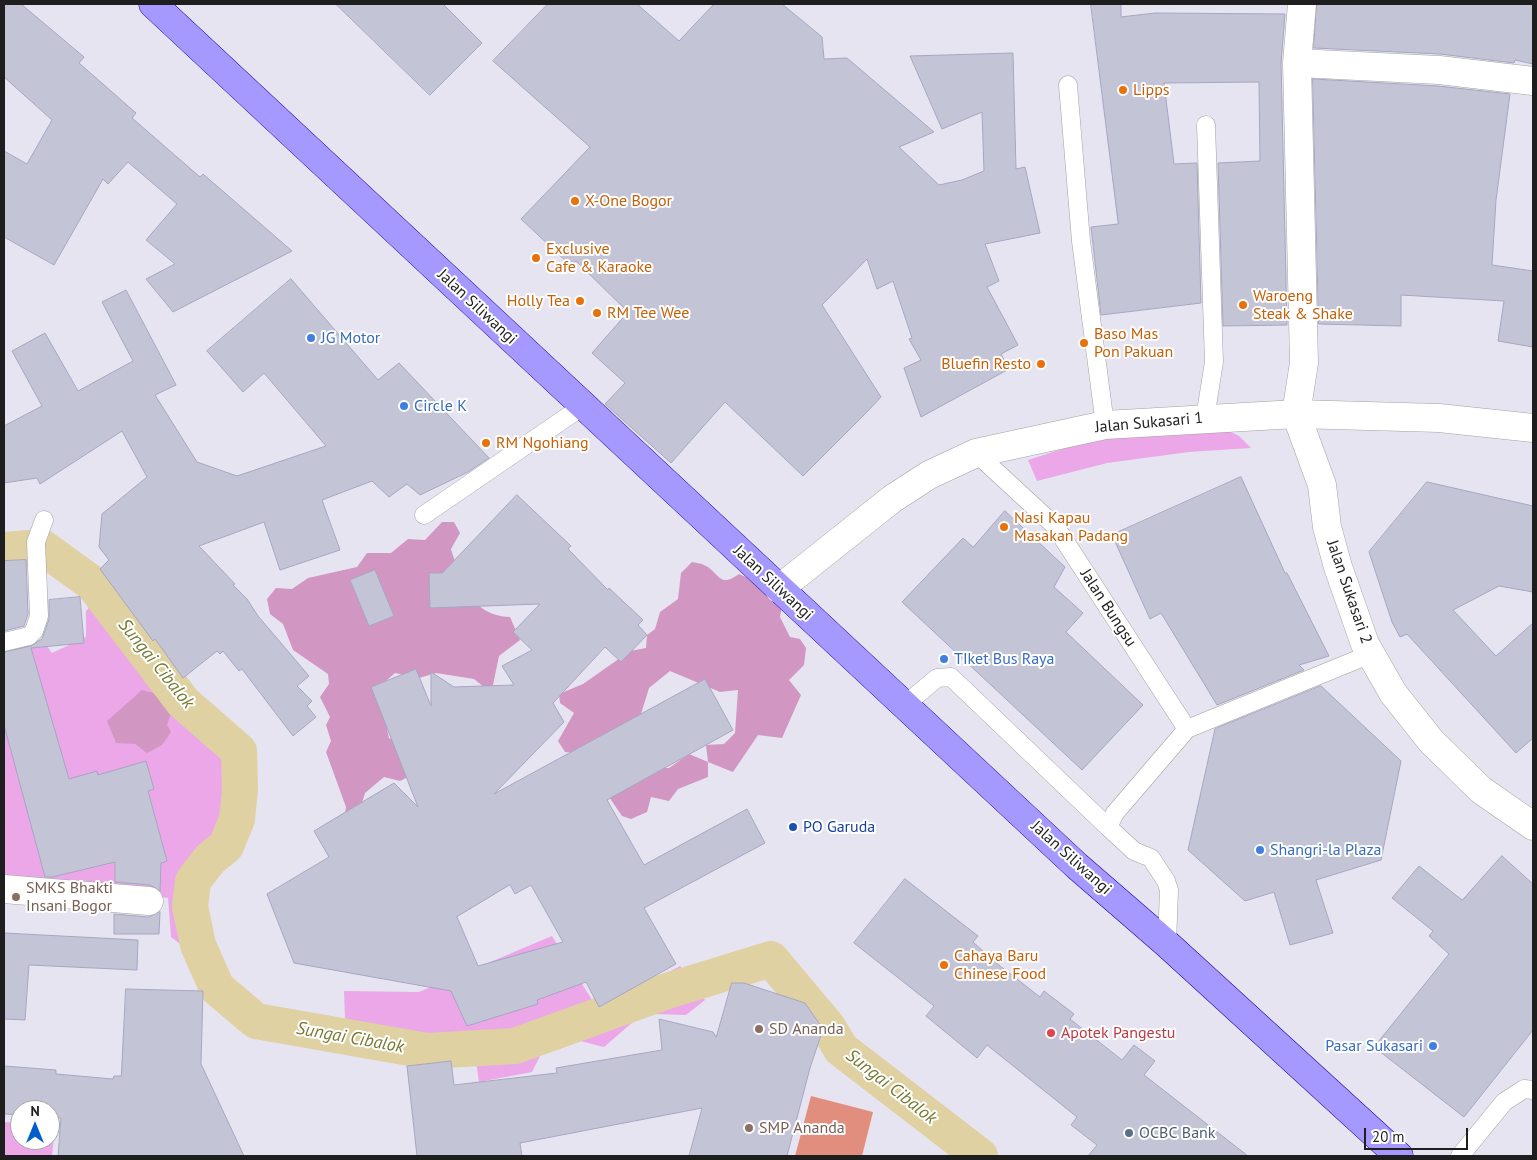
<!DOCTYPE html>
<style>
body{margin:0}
#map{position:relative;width:1537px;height:1160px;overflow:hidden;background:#e6e4f0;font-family:"PT Sans",sans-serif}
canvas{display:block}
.frame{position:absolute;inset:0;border:5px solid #1e1e1e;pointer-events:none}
.north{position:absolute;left:10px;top:1100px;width:50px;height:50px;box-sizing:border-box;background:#fff;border:1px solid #a5a5a5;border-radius:50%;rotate:0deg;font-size:14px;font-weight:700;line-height:20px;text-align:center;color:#1e1e1e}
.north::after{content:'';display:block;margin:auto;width:18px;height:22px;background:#005dcc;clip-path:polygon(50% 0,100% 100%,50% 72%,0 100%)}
.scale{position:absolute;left:1364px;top:1128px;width:104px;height:22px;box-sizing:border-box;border:2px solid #1e1e1e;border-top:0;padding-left:6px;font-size:15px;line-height:18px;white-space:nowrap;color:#1e1e1e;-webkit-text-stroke:4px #fff;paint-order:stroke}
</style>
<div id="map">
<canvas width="1537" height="1160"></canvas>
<div class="frame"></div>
<div class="north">N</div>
<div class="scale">20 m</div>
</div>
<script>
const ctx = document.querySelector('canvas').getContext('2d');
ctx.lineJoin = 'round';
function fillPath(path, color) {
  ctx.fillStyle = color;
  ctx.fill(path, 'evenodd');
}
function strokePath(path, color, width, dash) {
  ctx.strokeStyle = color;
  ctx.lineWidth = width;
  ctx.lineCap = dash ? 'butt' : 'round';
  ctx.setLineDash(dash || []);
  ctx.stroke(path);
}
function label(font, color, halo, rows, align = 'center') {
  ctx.font = font + ' "PT Sans",sans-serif';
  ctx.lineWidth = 4;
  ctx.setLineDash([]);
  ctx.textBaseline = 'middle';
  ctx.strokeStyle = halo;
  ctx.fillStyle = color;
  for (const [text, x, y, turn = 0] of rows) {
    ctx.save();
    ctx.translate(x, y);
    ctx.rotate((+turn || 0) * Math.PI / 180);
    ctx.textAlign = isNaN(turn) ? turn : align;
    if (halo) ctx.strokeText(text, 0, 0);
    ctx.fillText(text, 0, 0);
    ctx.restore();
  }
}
const grass = new Path2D(`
 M1227 430 1239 436 1251 448 1189 452 1107 463 1037 481 1028 460 1087 441 1116 436Z
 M103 591 171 713 218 734 238 769 223 808 235 832 227 852 190 879 178 905 176 915 188 950 171 937 168 898 4 880V650L45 643 52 653 86 637V611Z
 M552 936 599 1011 680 966 705 1000 686 1015 653 1014 633 1022 604 1047 568 1038 560 1049 542 1052 532 1072 479 1082 476 1062 451 1058 433 1039 418 1040 419 1057 413 1065 345 1018 344 991 419 992Z
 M4 1122 20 1123V1140H50V1125H55L52 1156H4Z`);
const forest = new Path2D(`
 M442 522H454L460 533 451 549C453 559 471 598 478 605 487 613 499 617 510 617L520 640 499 656 493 685 500 700 474 679 436 673 419 678 395 673 386 681 381 692 387 702V729L389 738 403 746 408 777 400 781 384 777 365 793 362 803 342 834 346 807 326 752 331 741 326 725 330 717 320 697 329 684 328 674 293 650 283 624 270 614 267 599 276 588 292 589 308 578 357 567 367 553H391L408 539 425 540Z
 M692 562C695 563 701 563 704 565 720 572 718 589 739 574L768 587 782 606 780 617 790 637 800 639 806 648 804 665 789 680 801 695 782 738 758 735 733 772 708 762V777L678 789 669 801 651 797 647 812 631 819 622 816 607 794 641 768H669L689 754 708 762 706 745 724 744 735 733 738 690 720 692 670 671 649 688 641 714 602 755 565 752 558 741 574 713 560 703 559 694 583 684 630 651 646 648 647 635 655 629 660 612 678 599 681 573Z
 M142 690 165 696 171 713 167 725 171 732 162 745 147 753 135 744 116 743 107 721Z`);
const pitch = new Path2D(`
 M811 1096 873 1112 862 1156H795Z`);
const canal = new Path2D(`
 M4 550 42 547 93 584 183 702 239 751 240 789 237 819 226 846 210 859 193 881 190 906 198 945 217 988 256 1021 427 1051 515 1046 667 991 771 959 828 1027 841 1049 980 1156`);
const building = new Path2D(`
 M4 4H21L84 57 79 63 136 113 132 118 200 177 203 174 292 251 173 312 146 279 175 264 146 240 177 204 128 162 108 184 103 179 54 265 4 237V151L27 164 52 120 4 77Z
 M336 4H443L482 43 430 95Z
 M548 4H637L679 41 714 4H782L822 37 824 59 847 58 934 132 899 147 939 185 962 180 984 171 982 112 942 129 910 56 1013 53 1016 169 1025 167 1040 233 985 244 999 281 987 287 1018 345 1001 354 1009 369 921 417 904 368 921 360 909 339 912 338 893 281 877 289 867 259 822 305 881 397 867 412 803 476 725 402 671 463 605 404 625 383 592 353 628 312 576 261 571 266 521 219 590 147 493 61Z
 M1091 4H1121V17L1155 13 1285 14 1281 63 1287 325 1223 326 1218 163 1260 161 1259 82 1164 83 1174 164 1197 163 1201 303 1101 315 1091 227 1118 224Z
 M1317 4H1533V64L1515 60 1514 63 1440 54 1314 48Z
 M1313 79 1438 86 1510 94 1496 200 1492 265 1533 271V347L1498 341 1504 301 1401 295V326L1319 324Z
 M291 279 378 380 399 363 489 458 468 472 420 495 407 484 389 497 372 481 322 500 340 550 280 570 264 522 199 546 235 584 233 585 247 599 258 616 309 676 297 686 312 701 307 706 316 717 293 736 242 669 239 671 223 651 220 654 217 651 183 678 155 639 153 641 100 569 109 560 99 547 102 514 147 477 122 431 40 484 37 478 4 483V426L42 406 12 351 45 333 78 391 133 361 102 302 126 290 176 385 155 395 197 462 237 476 326 446 264 373 243 392 207 351Z
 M1241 477 1285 573H1287L1329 656 1299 665 1304 670 1217 705 1161 613 1150 619 1112 535Z
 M1427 482 1533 506V592L1499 586 1453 610 1496 656 1533 623V738L1516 753 1407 634 1400 637 1392 622 1369 552Z
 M517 495 571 546 568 549 608 590 609 588 643 620 638 625 647 635 621 662 605 647 553 703 564 722 494 794 705 679 733 730 607 800 644 865 747 809 765 843 644 908 676 964 599 1007 586 982 537 1000 538 1004 467 1026 451 991 294 963 267 894 329 857 314 831 394 783 418 807 371 687 416 669 431 706V672L454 687 514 685 502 666 532 650 513 632 540 604 430 608 429 573H442ZM510 885 515 894 531 885 563 942 478 966 457 917Z
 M1005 511 1065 567 1054 587 1083 613 1066 632 1143 705 1082 770 902 602 963 538 973 547Z
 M26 560 28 614 24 626 4 631V561Z
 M375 570 394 616 369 626 350 580Z
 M80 597 84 643 31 648 69 779 97 771 98 775 146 761 154 789 148 791 167 861 161 863 160 891 150 885 115 882V862L52 877H45L4 725V652L31 646 42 639 49 619V600Z
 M1321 686 1401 761 1381 860 1316 880 1333 933 1290 945 1274 892 1245 901 1188 850 1215 729Z
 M1502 856 1533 884V1030L1464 1117 1374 1047 1449 954 1429 936 1433 931 1392 898 1419 866 1462 900Z
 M905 879 978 936 973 942 995 962 1040 997 1044 991 1074 1014 1070 1019 1122 1060 1134 1045 1155 1061 1144 1075 1248 1156H1088L1097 1145 1071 1125 1077 1117 987 1045 977 1058 926 1016 934 1006 854 943Z
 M160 912 159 934H114V914L148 917Z
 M4 933 138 940 137 970 29 965 25 1020 4 1019Z
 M732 983H744L805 1003 823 1029 810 1068 787 1156H689L702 1108 520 1143 522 1156H417L407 1066 451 1061 454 1085 557 1073 556 1068 662 1050 659 1019 713 1032 716 1037Z
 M126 989 203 991 201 1064 244 1156H58L61 1118 50 1117V1110H20V1115L4 1114V1066L56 1070V1074L113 1079 114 1076H121Z`);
const service = new Path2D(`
 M1068 85 1081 241 1105 425
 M1205 418 1214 362 1206 125
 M976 453 1055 526 1187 729
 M424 515 583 406
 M4 642 29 636 34 631 39 616 36 542 44 520
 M906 704 937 678 951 677 1108 827
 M1167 944 1169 890 1166 881 1151 858 1134 851 1108 827 1115 813 1187 729 1371 654
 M1460 1156 1504 1102 1524 1089 1533 1090`);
const minor = new Path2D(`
 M1302 4 1297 63 1304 363 1296 414 1322 485 1327 527 1338 567 1365 644 1393 693 1431 741 1481 790 1533 826
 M1297 63 1439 70 1533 81
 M4 889 149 901`);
const tertiary = new Path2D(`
 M779 589 892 499 929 475 976 453 1105 425 1296 414 1439 418 1533 428`);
const primary = new Path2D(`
 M153 4 1077 866 1167 944 1399 1156`);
const markers = [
 [1123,90,5,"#e8710a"],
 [575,201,5,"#e8710a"],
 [536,258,5,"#e8710a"],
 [580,301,5,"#e8710a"],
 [1243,305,5,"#e8710a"],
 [597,313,5,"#e8710a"],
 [311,338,5,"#3f7fe0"],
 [1084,343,5,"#e8710a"],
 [1041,364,5,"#e8710a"],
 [404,406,5,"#3f7fe0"],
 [486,443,5,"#e8710a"],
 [1004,527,5,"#e8710a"],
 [944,659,5,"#3f7fe0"],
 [793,827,5,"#1a4fb4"],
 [1260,850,5,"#3f7fe0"],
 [16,897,5,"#8d6e63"],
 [944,965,5,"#e8710a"],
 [759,1029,5,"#8d6e63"],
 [1051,1033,5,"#e0444e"],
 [1433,1046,5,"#3f7fe0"],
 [749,1128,5,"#8d6e63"],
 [1129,1133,5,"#5c6f8a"]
];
const foodNames = [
 ["Lipps",1133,90],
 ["X-One Bogor",585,201],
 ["Exclusive",546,249],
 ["Cafe & Karaoke",546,267],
 ["Waroeng",1253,296],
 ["Steak & Shake",1253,314],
 ["Holly Tea",570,301,"right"],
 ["RM Tee Wee",607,313],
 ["Baso Mas",1094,334],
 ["Pon Pakuan",1094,352],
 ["Bluefin Resto",1031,364,"right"],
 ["RM Ngohiang",496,443],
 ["Nasi Kapau",1014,518],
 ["Masakan Padang",1014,536],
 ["Cahaya Baru",954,956],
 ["Chinese Food",954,974]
];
const streetNames = [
 ["Jalan Siliwangi",477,307,43],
 ["Jalan Sukasari 1",1149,423,-5],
 ["Jalan Siliwangi",773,583,43],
 ["Jalan Sukasari 2",1349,592,71],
 ["Jalan Bungsu",1108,608,57],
 ["Jalan Siliwangi",1071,858,42]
];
const shopNames = [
 ["JG Motor",321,338],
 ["Circle K",414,406],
 ["TIket Bus Raya",954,659],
 ["Shangri-la Plaza",1270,850],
 ["Pasar Sukasari",1423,1046,"right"]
];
const transitNames = [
 ["PO Garuda",803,827]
];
const educationNames = [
 ["SMKS Bhakti",26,888],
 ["Insani Bogor",26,906],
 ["SD Ananda",769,1029],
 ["SMP Ananda",759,1128]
];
const healthNames = [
 ["Apotek Pangestu",1061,1033]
];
const serviceNames = [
 ["OCBC Bank",1139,1133]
];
const waterNames = [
 ["Sungai Cibalok",156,664,51],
 ["Sungai Cibalok",350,1038,10],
 ["Sungai Cibalok",891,1087,38]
];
fillPath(grass, '#eca7e8');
fillPath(forest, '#d197c2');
fillPath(pitch, '#e28e7e');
strokePath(canal, '#dfd1a2', 36);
fillPath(building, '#c4c4d7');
strokePath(building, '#a6a6c2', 1);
strokePath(service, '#a2a2a2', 19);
strokePath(minor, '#a2a2a2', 29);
strokePath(tertiary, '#a2a2a2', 29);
strokePath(primary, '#200098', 29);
strokePath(service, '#fff', 18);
strokePath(minor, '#fff', 28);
strokePath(tertiary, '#fff', 28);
strokePath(primary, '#a599ff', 28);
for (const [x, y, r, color] of markers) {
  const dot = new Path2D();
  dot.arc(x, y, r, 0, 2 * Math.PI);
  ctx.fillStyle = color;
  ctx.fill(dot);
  strokePath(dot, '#fff', 2);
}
label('16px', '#c56008', '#fff', foodNames, 'left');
label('16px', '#1e1e1e', '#fff', streetNames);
label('16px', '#366cbe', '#fff', shopNames, 'left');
label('16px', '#164399', '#fff', transitNames, 'left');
label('16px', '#785e54', '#fff', educationNames, 'left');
label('16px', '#be3a42', '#fff', healthNames, 'left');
label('16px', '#4e5e75', '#fff', serviceNames, 'left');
label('italic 18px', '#767a33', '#fff', waterNames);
</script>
